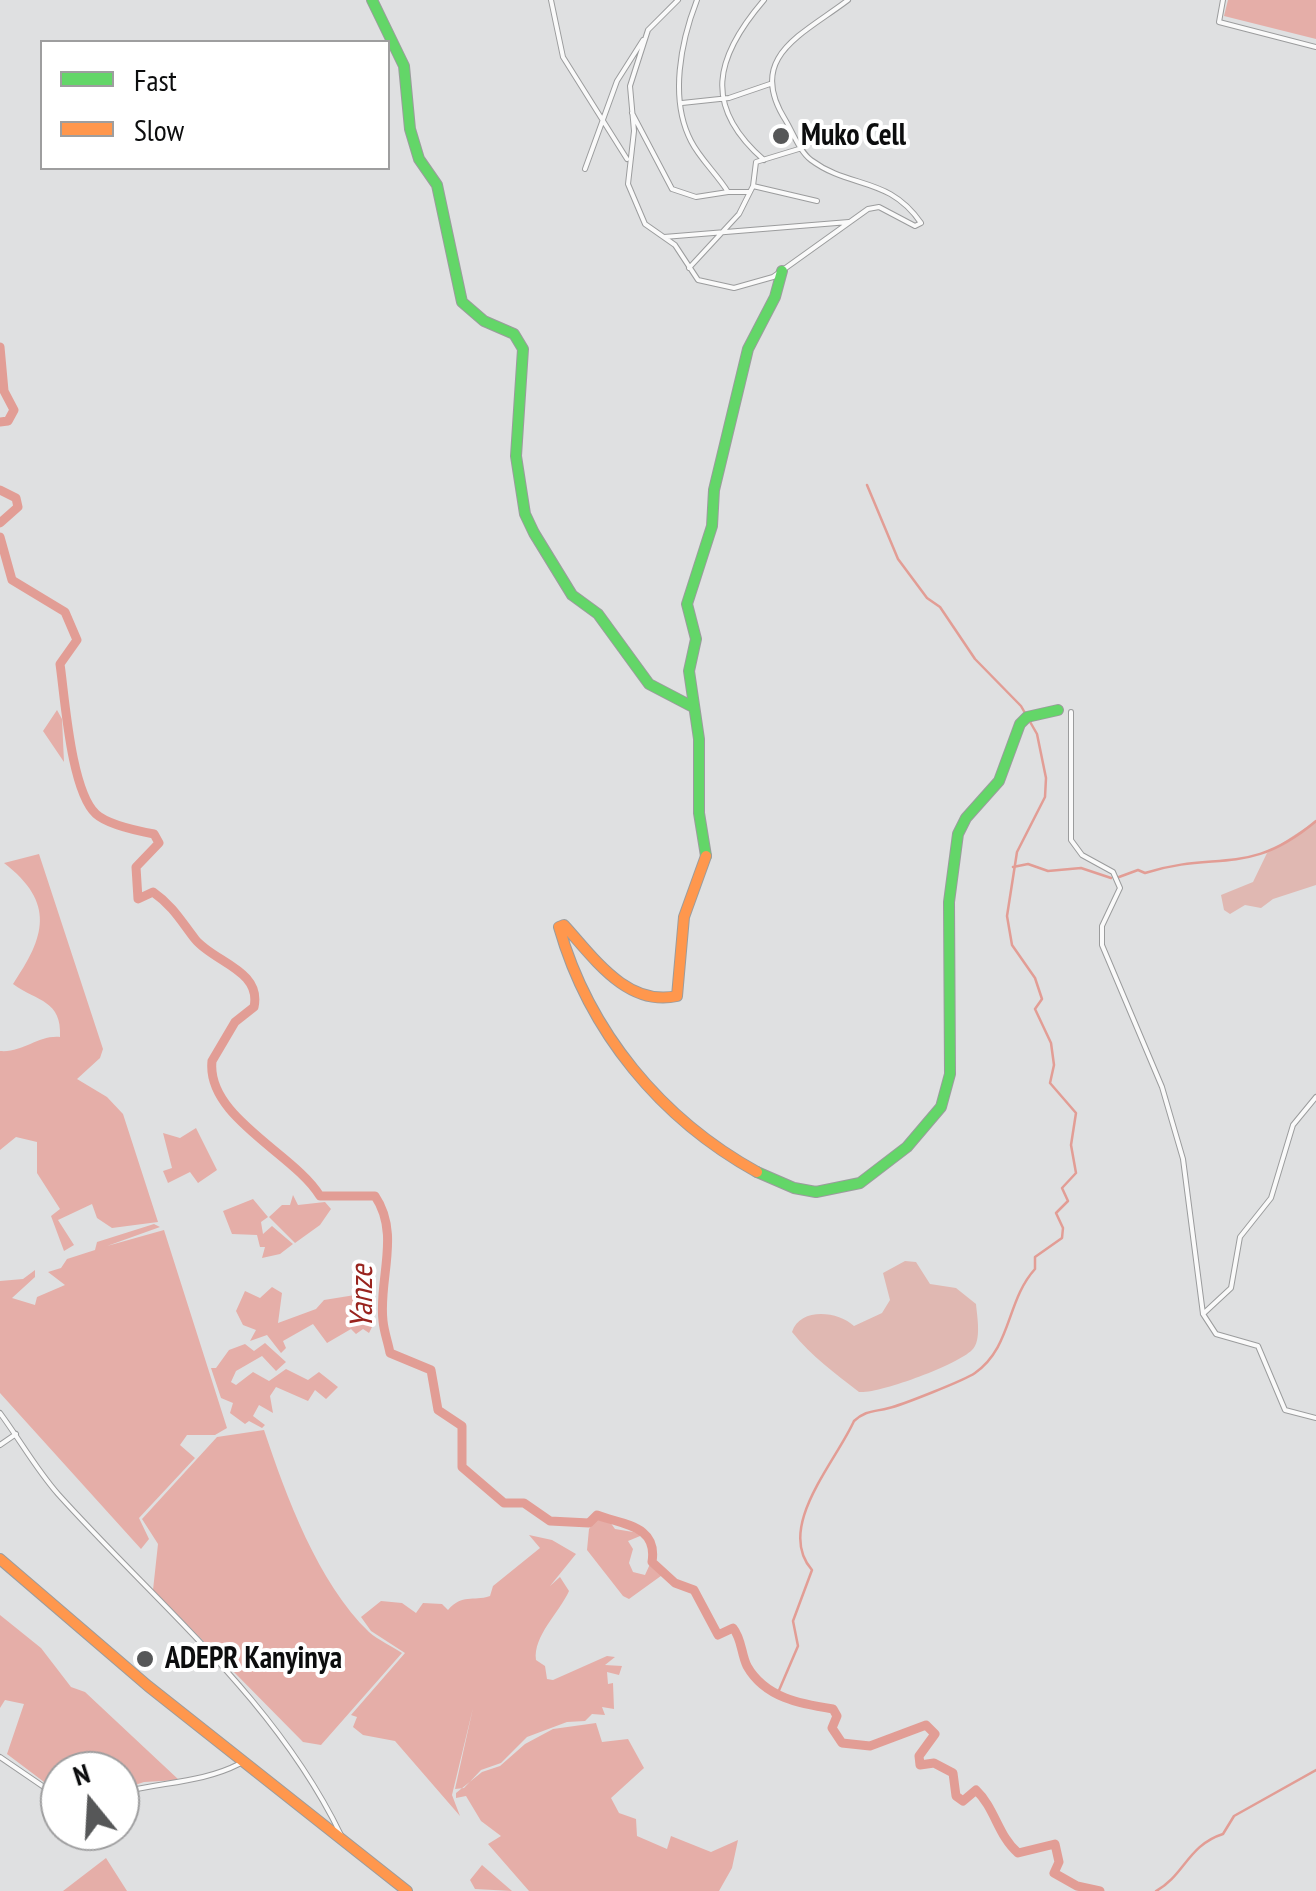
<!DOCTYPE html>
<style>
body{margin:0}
#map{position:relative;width:1316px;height:1891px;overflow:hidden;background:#dfe0e1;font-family:"PT Sans Narrow",sans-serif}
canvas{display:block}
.legend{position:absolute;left:40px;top:40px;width:350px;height:130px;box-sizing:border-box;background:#fff;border:2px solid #9e9e9f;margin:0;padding:12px 18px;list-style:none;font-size:30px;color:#0c0d0e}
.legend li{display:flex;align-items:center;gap:20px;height:50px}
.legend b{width:50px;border:2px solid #9e9e9f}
.north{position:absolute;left:40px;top:1751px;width:100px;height:100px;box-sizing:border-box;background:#fff;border:2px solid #9e9e9f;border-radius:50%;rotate:342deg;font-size:28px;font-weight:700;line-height:40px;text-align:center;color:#0c0d0e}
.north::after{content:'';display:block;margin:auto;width:35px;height:45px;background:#565758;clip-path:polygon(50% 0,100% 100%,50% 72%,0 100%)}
</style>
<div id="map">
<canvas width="1316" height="1891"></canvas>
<ul class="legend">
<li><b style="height:12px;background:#63d668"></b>Fast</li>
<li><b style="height:12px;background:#ff974d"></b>Slow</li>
</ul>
<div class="north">N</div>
</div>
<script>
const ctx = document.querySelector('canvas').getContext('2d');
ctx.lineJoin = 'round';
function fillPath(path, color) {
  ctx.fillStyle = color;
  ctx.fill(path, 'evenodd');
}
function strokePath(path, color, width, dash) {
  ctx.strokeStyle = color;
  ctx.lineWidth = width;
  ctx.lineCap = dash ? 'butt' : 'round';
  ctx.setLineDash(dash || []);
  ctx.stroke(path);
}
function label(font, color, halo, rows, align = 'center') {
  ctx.font = font + ' "PT Sans Narrow",sans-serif';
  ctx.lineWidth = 8;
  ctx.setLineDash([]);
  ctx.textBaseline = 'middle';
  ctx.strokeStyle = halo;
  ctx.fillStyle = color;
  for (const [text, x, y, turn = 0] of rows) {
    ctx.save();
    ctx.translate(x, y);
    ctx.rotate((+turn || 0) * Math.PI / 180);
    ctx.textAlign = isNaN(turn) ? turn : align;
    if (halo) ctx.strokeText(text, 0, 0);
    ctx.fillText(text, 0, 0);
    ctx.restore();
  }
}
const green = new Path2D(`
 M1316 821V885L1273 899 1261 908 1245 905 1230 914 1224 910 1221 895 1253 882 1267 853Z
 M905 1261 916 1262 930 1284 956 1288 976 1304C977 1316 982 1341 972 1350 957 1365 879 1394 859 1392 835 1373 812 1357 792 1332 800 1307 838 1311 854 1326L882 1313 890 1300 883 1273Z`);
const forest = new Path2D(`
 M1228 0H1316V39L1224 16Z
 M57 710 62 719 64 762 43 731Z
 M39 854 103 1049 100 1058 77 1079 107 1097 123 1114 158 1222 112 1228 97 1218 92 1204 58 1220 74 1245 64 1251 51 1216 60 1209 37 1173V1142L16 1137 0 1150V1051C23 1053 38 1035 60 1037 62 1000 38 1002 13 984 45 937 56 903 4 863Z
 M196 1128 217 1170 198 1183 190 1172 168 1183 163 1171 172 1168 163 1133 180 1138Z
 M293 1195 298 1205 325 1202 331 1209 320 1225 295 1243 269 1217 282 1205H290Z
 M253 1199 268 1217 261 1222 263 1234 272 1226 293 1244 280 1254 262 1258 265 1247H260L257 1235 232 1234 223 1211Z
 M154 1224 160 1227 107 1246 164 1230 227 1428 215 1435H187L180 1445 195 1458 139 1518 149 1539 141 1549 0 1393V1281L23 1279 35 1270V1277L12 1298 35 1305 37 1297 65 1285 48 1272 61 1268 67 1259 95 1250 97 1242Z
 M272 1287 282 1293 278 1323 316 1309 324 1300 355 1295 360 1310 374 1323 369 1333 363 1329 356 1334 351 1329 327 1343 313 1324 283 1341 286 1348 281 1353 267 1335 250 1341 256 1330 243 1325 236 1311 245 1291 260 1298Z
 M265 1343 286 1362 276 1371 262 1356 236 1371 231 1382 236 1385 253 1372 269 1381 286 1369 308 1380 319 1372 338 1387 326 1399 315 1390 308 1401 276 1387 270 1396 273 1413 259 1405 253 1416 265 1425 262 1428 249 1421 245 1424 230 1413 233 1403 221 1398 211 1368H216L229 1350 245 1344 254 1351Z
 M264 1430C286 1496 318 1583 369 1632 378 1640 392 1646 402 1653L321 1745 303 1742 153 1590 158 1544 142 1519 217 1437Z
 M597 1519 610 1522 615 1529 645 1534 628 1541 633 1549 629 1563 633 1572 645 1575 650 1564 665 1573 629 1599 623 1596 587 1550 589 1529Z
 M529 1535 552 1540 576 1554 550 1586 560 1577 569 1591C559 1613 533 1636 536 1660L545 1666 547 1679 553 1680 607 1656 615 1657 605 1665 622 1666 619 1675 607 1672 608 1684 613 1683 614 1709 602 1707 605 1715 592 1714 585 1721 567 1722 527 1737 501 1763 481 1770 464 1788 455 1789 473 1708 452 1795 460 1816 395 1741 363 1735 353 1727 357 1717 351 1715 405 1653 371 1631 361 1617 381 1601 402 1603 416 1613 423 1603 442 1604 448 1610C463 1593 472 1602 490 1596L493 1586 540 1548Z
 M0 1615 41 1648 71 1687 85 1692 179 1780 144 1782 120 1790V1771H60V1794L7 1754 24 1704 5 1700 0 1708Z
 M596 1723 602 1742 628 1739 644 1768 611 1798 619 1813 636 1819 637 1836 667 1849 671 1836 711 1852 738 1840 732 1868 719 1891H529L488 1844 501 1836 481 1821 466 1796 456 1798V1793L482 1772 500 1766 525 1744 553 1729Z
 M106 1858 127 1891H63Z
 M482 1865 512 1891 475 1889 470 1880Z`);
const stream = new Path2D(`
 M1013 867 1028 864 1048 871 1081 868 1111 878
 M1119 877 1138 870 1145 873C1217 850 1248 878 1316 821
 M777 1695 798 1646 793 1621 812 1570C775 1528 835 1463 854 1421 866 1410 874 1412 889 1408 902 1405 965 1380 975 1373 1012 1347 1006 1301 1035 1269V1257L1062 1238 1063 1228 1056 1213 1068 1201 1062 1188 1076 1173 1071 1145 1076 1113 1050 1083 1054 1065 1051 1043 1035 1009 1042 999 1035 978 1012 945 1007 916 1017 852 1045 797 1046 778 1037 734 1021 706 975 659 940 607 927 598 898 559 867 485
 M1156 1891C1184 1876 1188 1845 1223 1834L1234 1816 1316 1770`);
const river = new Path2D(`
 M0 347 4 391 14 410 8 421 0 422
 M0 490 16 498 18 507 0 523
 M0 537 12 580 65 612 77 640 60 664C65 699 71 791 96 814 108 825 138 831 154 834L159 843 136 867 138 899 153 892C173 906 181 921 195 939 213 962 262 970 254 1007L235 1022 212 1061C206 1117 295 1154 320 1196H375C401 1234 378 1280 383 1321 384 1332 388 1342 390 1353L431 1370 438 1410 462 1426V1467L504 1503H524L550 1521 589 1523 597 1515C623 1525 658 1525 652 1562L675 1583 694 1590 718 1635 733 1628C742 1639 741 1654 747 1666 765 1698 801 1704 833 1709L837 1716 832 1728 842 1743 870 1746 926 1725 935 1734 919 1756 920 1765 934 1763 953 1773 956 1796 963 1801 976 1790C995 1808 998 1836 1018 1853L1055 1844 1059 1862 1054 1873 1077 1886 1100 1891`);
const street = new Path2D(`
 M551 0 563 57 627 159
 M678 0 648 30 630 86 634 131 628 184 645 224 675 245 698 280 734 288 773 277 868 209 879 207 915 226 921 223C889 176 850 189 811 160 800 152 793 133 786 121 745 57 802 35 848 0
 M697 0C681 41 669 99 691 141 700 159 717 174 728 192H749
 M1223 0 1219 22 1316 47
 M682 103 729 98 770 84
 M632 113 672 189 696 197 728 192
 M764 160C702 106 715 57 764 0
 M585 169 617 81 643 40
 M753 186 817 201
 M664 237 849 222
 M689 268 739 214 753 186 756 162 802 148
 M1071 712V840L1082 855 1113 872 1120 888 1102 926V945L1162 1087 1183 1159 1203 1314 1216 1334 1258 1346 1285 1410 1316 1418
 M1203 1314 1231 1288 1240 1237 1271 1198 1293 1125 1316 1097
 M0 1413C20 1440 36 1469 58 1494 158 1605 275 1699 341 1835
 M0 1445 16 1434
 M0 1757 60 1798
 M120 1793C160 1782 202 1783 239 1764`);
const fast = new Path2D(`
 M372 0 404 66 410 129 419 159 437 185 462 302 484 321 514 334 523 349 516 456 525 514 534 533 572 595 598 614 649 684 693 707
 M706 856 699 813V739L689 671 696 639 687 604 712 526 714 490 748 349 775 297 782 271
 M757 1172 794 1188 816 1192 860 1183 907 1147 941 1107 950 1074 949 902 958 834 966 818 999 781 1020 724 1027 717 1058 710`);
const slow = new Path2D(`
 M706 856 684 917 677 996C627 1007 594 958 564 925L559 927C589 1032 661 1119 757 1172
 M0 1559 148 1686 407 1891`);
const markers = [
 [781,136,10,"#565758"],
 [145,1659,10,"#565758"]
];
const poiNames = [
 ["Muko Cell",801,136],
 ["ADEPR Kanyinya",165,1659]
];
const waterNames = [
 ["Yanze",363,1297,-90]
];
fillPath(green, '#e0b8b2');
fillPath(forest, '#e5aea8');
strokePath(stream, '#e29d95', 2.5);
strokePath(river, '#e29d95', 9);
strokePath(street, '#9b9c9d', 6);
strokePath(fast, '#9b9c9d', 12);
strokePath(slow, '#9b9c9d', 12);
strokePath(street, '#fafafa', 4);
strokePath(fast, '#63d668', 10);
strokePath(slow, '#ff974d', 10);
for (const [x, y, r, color] of markers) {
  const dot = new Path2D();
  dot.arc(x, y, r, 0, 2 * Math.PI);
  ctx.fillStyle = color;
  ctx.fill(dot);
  strokePath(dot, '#fff', 4);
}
label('bold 30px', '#0c0d0e', '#fff', poiNames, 'left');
label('italic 32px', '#99241e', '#fff', waterNames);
</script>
